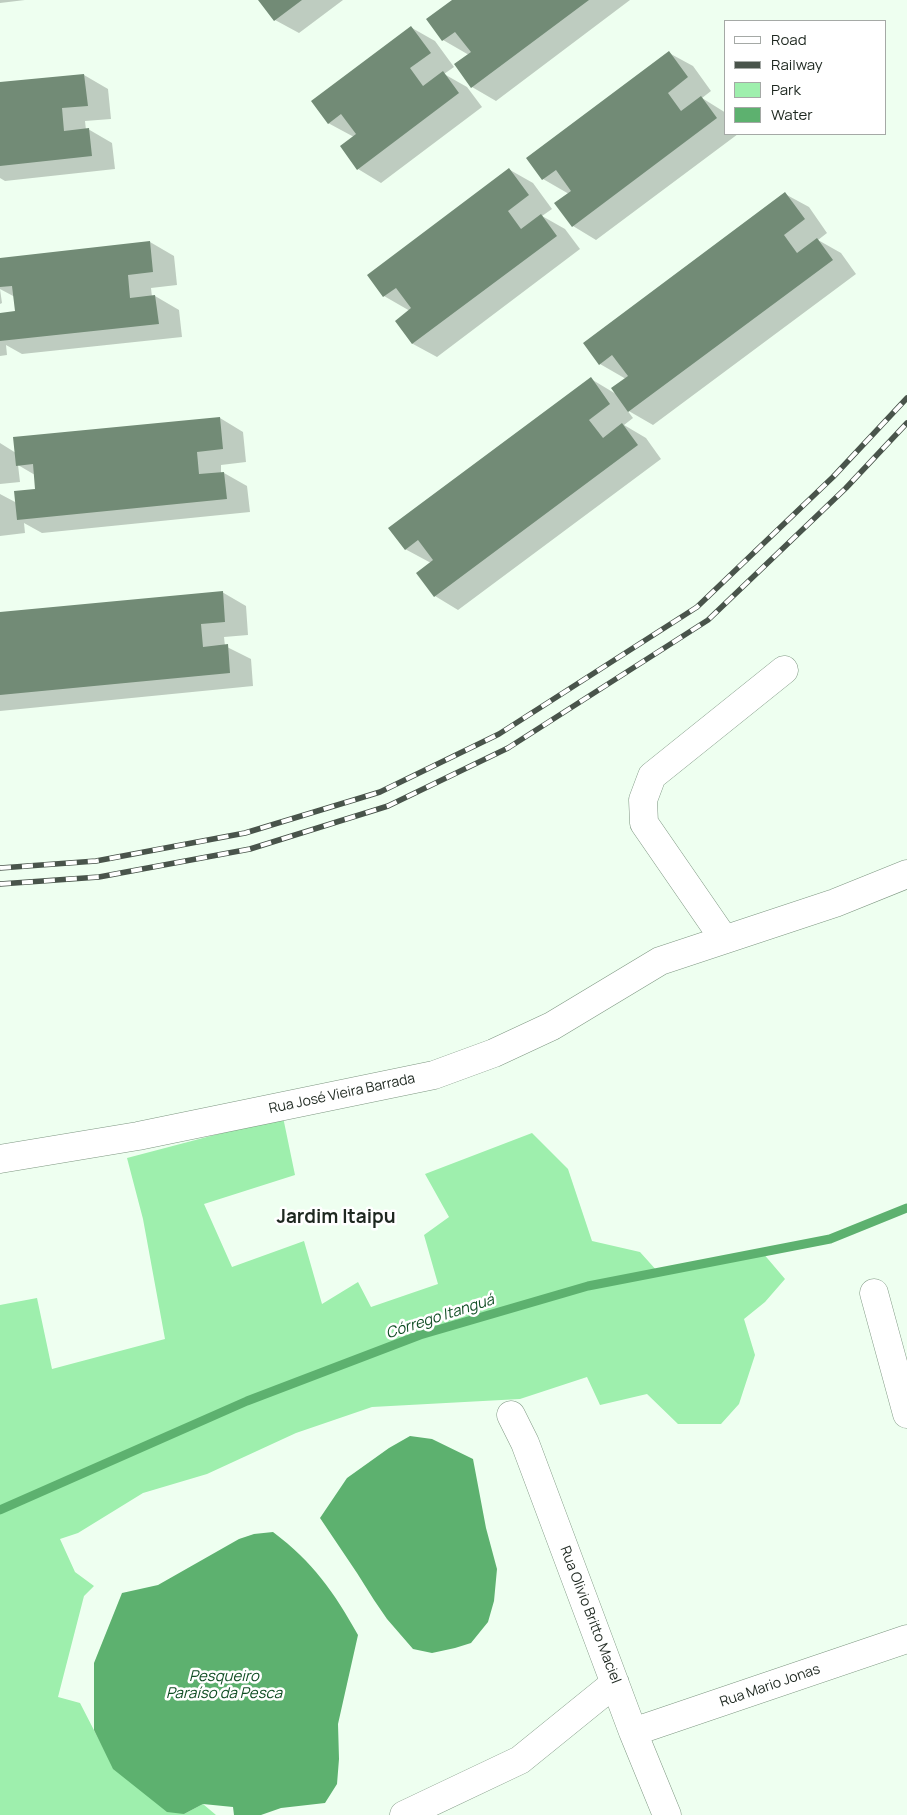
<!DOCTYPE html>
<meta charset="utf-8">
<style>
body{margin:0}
#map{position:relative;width:907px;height:1815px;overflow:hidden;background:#eefff0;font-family:Manrope,sans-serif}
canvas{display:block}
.legend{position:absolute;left:724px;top:20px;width:162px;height:115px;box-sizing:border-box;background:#fff;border:1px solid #a5a9a6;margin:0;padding:6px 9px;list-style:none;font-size:15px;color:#1e2820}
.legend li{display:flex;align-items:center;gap:10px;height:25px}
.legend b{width:25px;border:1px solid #a5a9a6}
</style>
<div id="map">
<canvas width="907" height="1815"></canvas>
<ul class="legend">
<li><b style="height:6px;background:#fff"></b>Road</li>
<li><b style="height:6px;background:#49544b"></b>Railway</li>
<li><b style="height:14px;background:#9eefad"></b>Park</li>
<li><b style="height:14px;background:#5db16f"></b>Water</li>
</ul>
</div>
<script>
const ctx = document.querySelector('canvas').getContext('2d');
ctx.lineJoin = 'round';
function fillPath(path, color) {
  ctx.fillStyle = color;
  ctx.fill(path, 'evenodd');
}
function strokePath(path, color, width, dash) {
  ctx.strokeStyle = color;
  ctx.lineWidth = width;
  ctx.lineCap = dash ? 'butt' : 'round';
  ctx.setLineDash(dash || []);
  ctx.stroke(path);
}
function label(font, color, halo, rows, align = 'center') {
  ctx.font = font + ' Manrope,sans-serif';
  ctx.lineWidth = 5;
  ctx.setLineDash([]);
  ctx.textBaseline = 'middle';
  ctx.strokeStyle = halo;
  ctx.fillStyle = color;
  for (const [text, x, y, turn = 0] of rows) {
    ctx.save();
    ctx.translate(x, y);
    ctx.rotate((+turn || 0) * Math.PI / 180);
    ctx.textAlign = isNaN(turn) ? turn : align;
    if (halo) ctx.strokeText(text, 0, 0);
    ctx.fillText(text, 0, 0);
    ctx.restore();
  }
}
const green = new Path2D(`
 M283 1117 295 1175 204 1204 232 1267 304 1241 322 1304 358 1282 371 1307 438 1284 424 1235 449 1217 425 1174 532 1133 568 1169 592 1241 640 1252 658 1272 762 1252 785 1279 765 1302 744 1319 755 1355 739 1404 721 1424H678L647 1394 600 1405 587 1377 520 1399 372 1407 296 1433 207 1474 143 1493 78 1533 60 1539 75 1572 94 1586 84 1596 58 1697 80 1703 114 1769 184 1814 203 1804 216 1815H0V1305L37 1298 52 1369 165 1339 143 1219 127 1158Z`);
const water = new Path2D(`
 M410 1436 432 1439 473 1459 486 1528 497 1569 494 1601 488 1622 471 1643 455 1648 432 1653 413 1649 387 1619 374 1600 357 1573 320 1518 347 1478 389 1448Z
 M273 1532C313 1562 334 1592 358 1635L338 1724 339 1759 337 1784 325 1803 281 1808 261 1815H234L233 1807 203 1804 184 1814 167 1812 113 1769 94 1730V1663L122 1593 158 1585 239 1539 254 1534Z`);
const shadow = new Path2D(`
 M0 0H25L0 3Z
 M260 0H343L299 33 275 20Z
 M454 0H630L496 101 472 87 456 65 469 55 443 40 428 19Z
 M412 28 435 41 454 67 444 74 467 87 482 107 381 183 358 169 354 137 328 123Z
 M669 53 693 66 711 91 702 98 726 113V134H738L596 240 573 226 569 194 543 179 528 158Z
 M84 75 108 89 111 119 85 121 86 130 88 129 112 143 115 169 5 181 0 178V84Z
 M510 170 533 183 552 209 542 216 565 229 580 249 437 357 413 344 397 321 410 311 384 296 369 276Z
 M785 194 809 207 827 233 818 240 841 253 856 274 653 425 627 410 633 418 624 425 646 438 661 459 458 610 435 596 431 563 405 549 591 379 616 394 626 379 600 364Z
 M150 242 174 256 177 285 151 288 152 297 155 296 179 310 182 337 22 354 6 345 7 355 0 356V314L16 312 15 297 0 289 2 303 0 304V259Z
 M220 418 243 432 246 462 221 465V473H224L247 486 250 512 42 533 24 523 25 533 0 536V494L17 503 36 490 35 475 18 465 20 482 0 484V443L16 453Z
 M222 592 246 606 248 635 224 637 225 646 251 659 253 686 0 711V613Z`);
const stream = new Path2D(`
 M0 1510 247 1401 420 1335 588 1286 830 1239 907 1208`);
const building = new Path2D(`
 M258 0H302L274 21Z
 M452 0H589L471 88 454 64 471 52 455 32 442 41 426 19Z
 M411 26 431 53 410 68 423 86 443 71 459 93 357 170 340 146 356 134 341 114 328 124 311 101Z
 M669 51 688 77 668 93 681 111 701 96 717 118 572 227 554 203 571 191 556 170 542 180 526 158Z
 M84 74 88 106 62 108 64 131 89 128 92 156 0 166V82Z
 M509 168 529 195 508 211 521 229 541 214 557 236 412 344 395 321 411 308 396 288 383 297 367 275Z
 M785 192 805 219 784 235 797 253 817 238 833 260 628 412 611 388 628 376 612 355 599 365 583 343Z
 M150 241 153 272 128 275 130 298 155 295 159 324 0 341V313L15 311 12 286 0 287V258Z
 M591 377 610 404 589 420 603 438 622 423 638 445 434 597 416 573 433 560 418 540 405 550 388 528Z
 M220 417 223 449 197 452 199 474 224 472 227 499 17 520 14 491 35 489 33 464 16 466 13 437Z
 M223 591 225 622 201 624 203 647 228 644 230 673 0 695V612Z`);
const minor = new Path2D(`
 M724 939 644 823 643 800 652 776 784 670
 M0 1159 138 1136 434 1075 494 1053 552 1026 660 961 835 903 907 874
 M874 1293 907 1414
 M511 1415 525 1443 633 1732 667 1815
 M633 1732 907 1639
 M404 1815 520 1760 615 1683`);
const rail = new Path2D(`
 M0 868 96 861 245 833 380 792 499 734 697 607 833 477 907 398
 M0 884 99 877 250 849 388 806 508 748 708 620 846 488 907 423`);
const streetNames = [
 ["Rua José Vieira Barrada",342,1094,-12],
 ["Rua Olivio Britto Maciel",590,1615,69],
 ["Rua Mario Jonas",770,1686,-19]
];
const waterNames = [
 ["Córrego Itanguá",440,1317,-18],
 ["Pesqueiro",224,1677],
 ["Paraíso da Pesca",224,1694]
];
const districtNames = [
 ["Jardim Itaipu",336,1218]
];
fillPath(green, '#9eefad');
fillPath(water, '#5db16f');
fillPath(shadow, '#0003');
strokePath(stream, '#5db16f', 9);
fillPath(building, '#728b76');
strokePath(minor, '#7e9782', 29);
strokePath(minor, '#fff', 28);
strokePath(rail, '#49544b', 5.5);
strokePath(rail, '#fff', 4, [11]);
label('14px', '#1e2820', '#fff', streetNames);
label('italic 15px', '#104e24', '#fff', waterNames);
label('bold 19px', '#1e2820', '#fff', districtNames);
</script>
